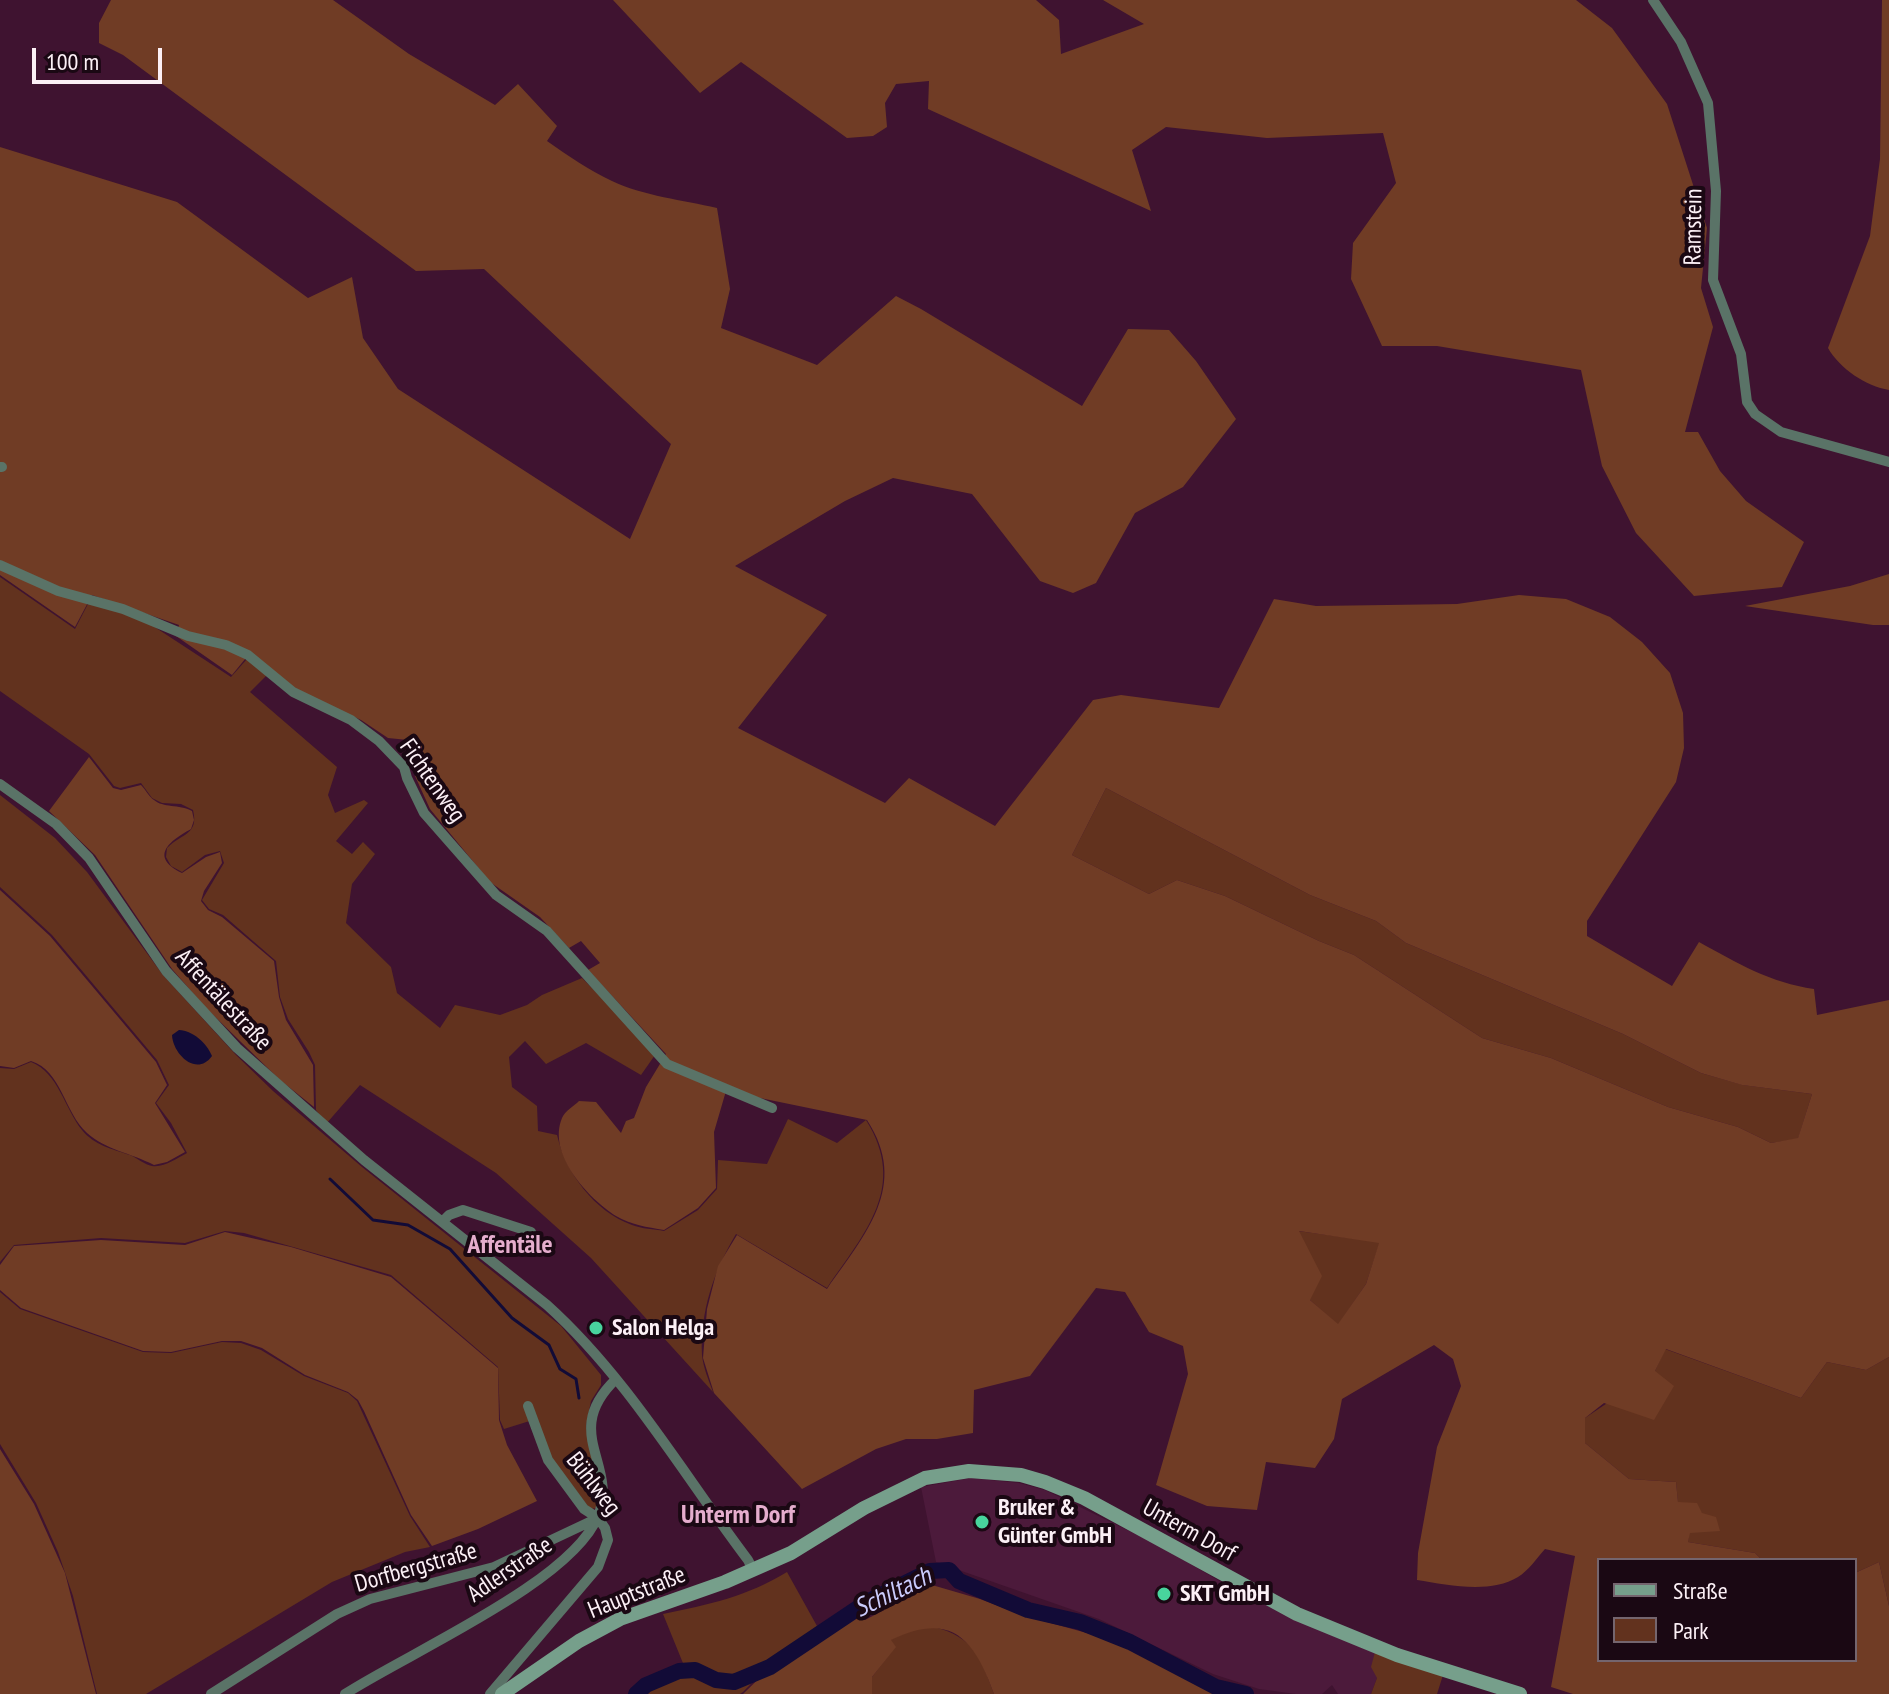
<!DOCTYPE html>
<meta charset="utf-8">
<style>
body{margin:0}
#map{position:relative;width:1889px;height:1694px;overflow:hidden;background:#3f1330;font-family:"PT Sans Narrow",sans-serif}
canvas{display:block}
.legend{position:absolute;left:1597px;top:1558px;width:260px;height:104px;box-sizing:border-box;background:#1a0813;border:2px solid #74656e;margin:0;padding:10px 14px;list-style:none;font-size:24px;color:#fcf0f6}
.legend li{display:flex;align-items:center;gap:16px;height:40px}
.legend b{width:40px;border:2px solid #74656e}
.scale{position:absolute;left:32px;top:48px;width:130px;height:36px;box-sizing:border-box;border:4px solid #fcf0f6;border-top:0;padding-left:10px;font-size:24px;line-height:28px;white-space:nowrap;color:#fcf0f6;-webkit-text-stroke:6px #1a0813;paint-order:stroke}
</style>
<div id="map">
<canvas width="1889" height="1694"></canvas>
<ul class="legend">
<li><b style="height:10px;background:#769f8b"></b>Straße</li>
<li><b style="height:22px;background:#62321e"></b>Park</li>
</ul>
<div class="scale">100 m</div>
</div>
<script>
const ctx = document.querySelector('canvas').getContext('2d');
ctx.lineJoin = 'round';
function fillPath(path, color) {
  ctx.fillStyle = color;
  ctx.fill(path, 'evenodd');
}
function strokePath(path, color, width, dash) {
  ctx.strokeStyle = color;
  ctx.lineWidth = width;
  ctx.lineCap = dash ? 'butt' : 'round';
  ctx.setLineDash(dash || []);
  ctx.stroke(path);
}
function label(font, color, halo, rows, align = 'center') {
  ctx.font = font + ' "PT Sans Narrow",sans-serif';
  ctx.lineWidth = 8;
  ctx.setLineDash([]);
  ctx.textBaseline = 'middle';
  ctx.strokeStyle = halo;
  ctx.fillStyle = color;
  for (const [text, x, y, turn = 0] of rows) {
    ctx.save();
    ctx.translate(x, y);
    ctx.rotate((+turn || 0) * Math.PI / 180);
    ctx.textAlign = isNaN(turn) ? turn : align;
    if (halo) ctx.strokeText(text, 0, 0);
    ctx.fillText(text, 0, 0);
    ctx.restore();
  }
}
const built = new Path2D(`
 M971 1478 1019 1483 1045 1490 1158 1545 1245 1596 1375 1652 1377 1678 1371 1694H1338L1332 1685 1322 1694H1296L1259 1689 1213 1674 1099 1619 936 1562 921 1487Z`);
const green = new Path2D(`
 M0 577 75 629 90 600 147 622 231 677 247 659 267 675 250 692 337 767 328 795 335 813 364 800 368 803 336 841 352 854 363 842 375 854 352 884 346 923 391 967 397 993 440 1028 455 1005 500 1015 527 1005 542 995 582 978 638 1034 655 1055 641 1075 586 1043 546 1064 525 1041 509 1057 512 1087 537 1106 538 1131 557 1135C566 1173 594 1211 632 1225 642 1229 654 1229 664 1231L698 1210 717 1189 718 1160 767 1164 788 1119 837 1143 866 1120C908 1187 865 1232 827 1288L736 1234C714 1271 700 1311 702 1355 703 1367 709 1381 713 1392L591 1258 496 1173 360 1085 326 1124 316 1110 315 1065 309 1052 288 1019 280 997 276 961 223 915 209 909 202 900 224 863 220 851 205 855 182 872 171 866 166 857 167 848C182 833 199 835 193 810L181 804 162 803 152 798 141 783 120 788 114 786 89 754 0 691Z
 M1106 788 1310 895 1376 921 1406 943 1623 1034 1701 1073 1743 1085 1812 1094 1798 1139 1771 1143 1738 1127 1668 1107 1551 1058 1482 1038 1354 955 1319 941 1225 896 1177 880 1149 894 1072 855Z
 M0 795 55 838 87 872 163 975 236 1055 273 1091 362 1167 561 1326 601 1375V1385L591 1401 586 1426 598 1484V1508L590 1509 547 1452 536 1419 504 1429 500 1420 498 1367 391 1275 244 1233 225 1231 185 1243 101 1238 14 1245 0 1262V1068L14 1069 31 1062C58 1072 65 1109 82 1130 94 1145 112 1149 130 1155 137 1158 145 1165 152 1166 164 1168 177 1158 187 1153L171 1123 156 1103 169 1085 157 1060 52 935 0 887Z
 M1298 1231 1380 1242 1366 1284 1338 1325 1310 1300Z
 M0 1292 20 1309 143 1352 171 1353 222 1342 241 1343 261 1350 304 1376 348 1393 357 1401 410 1516 430 1547 405 1552 332 1582 146 1694H97L73 1596 58 1552 36 1503 0 1444Z
 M1665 1349 1801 1398 1827 1362 1866 1370 1889 1357V1606L1879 1562 1855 1573V1560H1762L1755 1553 1688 1542 1689 1533 1702 1513 1678 1503 1676 1482 1629 1479 1585 1443V1418L1655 1371Z
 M787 1572 817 1626 780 1654 743 1692 740 1694H640C652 1684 672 1674 687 1673L663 1614C708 1605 748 1596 787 1572Z
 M934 1627C974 1637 981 1658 994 1694H872V1677L895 1647 890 1640 911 1630Z
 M1375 1652 1443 1675 1437 1694H1371L1377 1678 1371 1667Z`);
const forest = new Path2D(`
 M111 0H333L409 54 495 105 518 84 557 126 547 141C568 156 589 170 612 181 644 196 683 200 717 208L730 289 721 328 817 365 896 296 921 309 1082 406 1128 329 1169 330 1196 361 1236 419 1183 487 1135 513 1096 583 1073 593 1040 581 972 494 893 478 845 501 735 566 827 615 738 728 885 803 909 778 995 826 1093 700 1121 695 1219 708 1274 599 1316 606 1457 604 1519 595 1566 599 1610 617 1642 642 1670 673 1683 713 1684 748 1676 782 1587 921V936L1672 986 1699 942C1737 963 1771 983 1814 989L1817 1015 1889 1000V1357L1866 1370 1827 1362 1801 1398 1666 1349 1655 1371 1674 1386 1654 1420 1604 1403 1585 1418V1443L1629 1479 1676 1482 1678 1502 1697 1503 1702 1513 1716 1517 1720 1531 1690 1533 1688 1542 1755 1553 1762 1560H1599V1660H1855V1573L1879 1562 1889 1606V1694H1573L1551 1687 1575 1556 1545 1549C1537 1558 1528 1571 1518 1577 1490 1594 1448 1585 1417 1580L1418 1553 1437 1447 1461 1386 1453 1359 1434 1345 1342 1399 1334 1439 1315 1468 1266 1462 1257 1510 1207 1506 1156 1485 1188 1374 1183 1346 1149 1332 1125 1292 1096 1288 1030 1376 974 1390 973 1433 937 1439H906L876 1449 802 1489 714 1393 703 1358 707 1309 718 1266 737 1235 827 1289C865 1234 910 1186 867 1120L726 1091 714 1132 716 1188 698 1208 664 1230C647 1227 631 1225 616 1216 588 1198 547 1154 562 1118 565 1111 574 1106 579 1101L596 1102 621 1133 626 1121 634 1118 646 1087 666 1054 588 970 600 963 581 941 569 948 540 917 490 882 430 809 415 776 423 751 418 741 388 738 361 720 290 687 250 653 232 675 176 636 179 625 92 595 75 627 0 575V147L177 202 308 298 352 277 363 338 398 389 630 539 671 444 484 269 416 271 123 55 99 43V23ZM1106 788 1310 895 1376 921 1406 943 1623 1034 1701 1073 1742 1085 1812 1094 1798 1138 1771 1143 1738 1127 1668 1107 1551 1058 1482 1038 1354 955 1319 941 1225 896 1177 880 1149 894 1072 855ZM1299 1231 1379 1243 1366 1284 1338 1324 1310 1300 1322 1276Z
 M613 0H1036L1059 20 1061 54 1144 24 1103 0H1576L1612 28 1667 104 1707 228 1701 288 1713 327 1685 432H1698L1720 471 1746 501 1804 542 1782 587 1694 596 1636 533 1602 466 1581 370 1437 346H1382L1351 279 1353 243 1396 183 1383 133 1267 138 1166 127 1132 150 1151 211 928 109 929 81 896 84 885 103 887 127 873 136 847 138 741 62 700 93Z
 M1882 0H1889V390C1866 386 1840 369 1828 348L1870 236 1880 159Z
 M1889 574V625H1873L1745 606 1850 586Z
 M89 757 113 788 121 790 141 785C146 790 149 797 154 800 163 808 179 804 192 811L194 820 191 829C169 841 149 857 182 873L206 857 220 852 222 863 204 891 201 901 208 910 222 917 274 961 279 997 286 1020 313 1065 314 1107 280 1080 205 1007 172 969 95 855 49 811Z
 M0 890 50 936 156 1062 167 1085 155 1103 185 1152 167 1162 154 1165C131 1153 106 1150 87 1133 64 1112 62 1071 31 1061L14 1068 0 1066Z
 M225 1232 291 1247 391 1277 498 1368 499 1420 507 1445 537 1501 478 1529 432 1546 411 1515 364 1411 358 1400 348 1392 305 1375 262 1348 241 1341H222L171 1352 143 1351 21 1308 0 1290V1265L14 1246 101 1240 185 1245Z
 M0 1449 34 1504 65 1573 96 1694H0Z
 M932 1585 980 1599 1025 1616 1127 1644 1213 1687 1236 1694H994C974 1638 951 1611 891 1640L896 1647 872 1677V1694H743L782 1656 822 1626 848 1617 865 1620Z`);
const water = new Path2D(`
 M179 1030C193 1031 206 1042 212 1056 197 1077 173 1055 172 1035Z`);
const stream = new Path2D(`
 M330 1179 373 1220 408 1225 450 1249 512 1318 549 1345 560 1369 576 1379 579 1398`);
const river = new Path2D(`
 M636 1694 646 1685 679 1671 695 1670 716 1680 734 1682 770 1667 867 1602 930 1571 949 1570 959 1581 1028 1610 1080 1622 1130 1642 1216 1687 1246 1694`);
const street = new Path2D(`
 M1653 0 1681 42 1708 103 1716 191 1713 280 1741 354 1747 402 1755 414 1781 432 1889 462
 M0 467H2
 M0 565 58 591 123 609 188 636 226 645 248 655 293 692 351 720 379 741 404 767 407 778 424 813 496 895 547 931 667 1064 772 1108
 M0 784 56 824 89 858 166 971 237 1048 364 1160 547 1305C627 1377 683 1474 748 1560L753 1570
 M442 1222 449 1215 463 1210 531 1232
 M211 1694 337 1614 370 1599 494 1567 598 1518
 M345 1694C408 1653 572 1582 598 1516 619 1464 560 1433 616 1379
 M490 1694 598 1567 608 1540 605 1528 598 1518 584 1509 548 1460 528 1406`);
const secondary = new Path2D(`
 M502 1694 579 1641 620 1619 725 1582 791 1553 864 1508 925 1478 969 1471 1021 1475 1045 1482 1084 1498 1297 1614 1397 1655 1520 1694`);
const markers = [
 [596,1328,8,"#48d49d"],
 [982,1522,8,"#48d49d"],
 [1164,1594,8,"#48d49d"]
];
const streetNames = [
 ["Ramstein",1694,227,-89],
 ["Fichtenweg",432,781,55],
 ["Affentälestraße",223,1000,47],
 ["Bühlweg",593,1484,52],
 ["Unterm Dorf",1189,1531,29],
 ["Dorfbergstraße",416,1568,-16],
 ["Adlerstraße",510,1570,-34],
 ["Hauptstraße",637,1593,-22]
];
const poiNames = [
 ["Salon Helga",612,1328],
 ["Bruker &",998,1508],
 ["Günter GmbH",998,1536],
 ["SKT GmbH",1180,1594]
];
const neighbourhoodNames = [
 ["Affentäle",510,1246],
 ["Unterm Dorf",738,1516]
];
const waterNames = [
 ["Schiltach",893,1593,-26]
];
fillPath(built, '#4c1a3b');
fillPath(green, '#62321e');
fillPath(forest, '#703c25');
fillPath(water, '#120b37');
strokePath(stream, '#120b37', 3);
strokePath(river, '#120b37', 16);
strokePath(street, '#5a7367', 10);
strokePath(secondary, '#769f8b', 14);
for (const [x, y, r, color] of markers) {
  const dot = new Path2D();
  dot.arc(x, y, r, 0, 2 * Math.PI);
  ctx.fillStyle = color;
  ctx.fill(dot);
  strokePath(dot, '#1a0813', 3);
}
label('24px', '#fcf0f6', '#1a0813', streetNames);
label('bold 24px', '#fcf0f6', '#1a0813', poiNames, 'left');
label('bold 26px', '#e5adcd', '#1a0813', neighbourhoodNames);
label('italic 26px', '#cacbfc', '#1a0813', waterNames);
</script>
